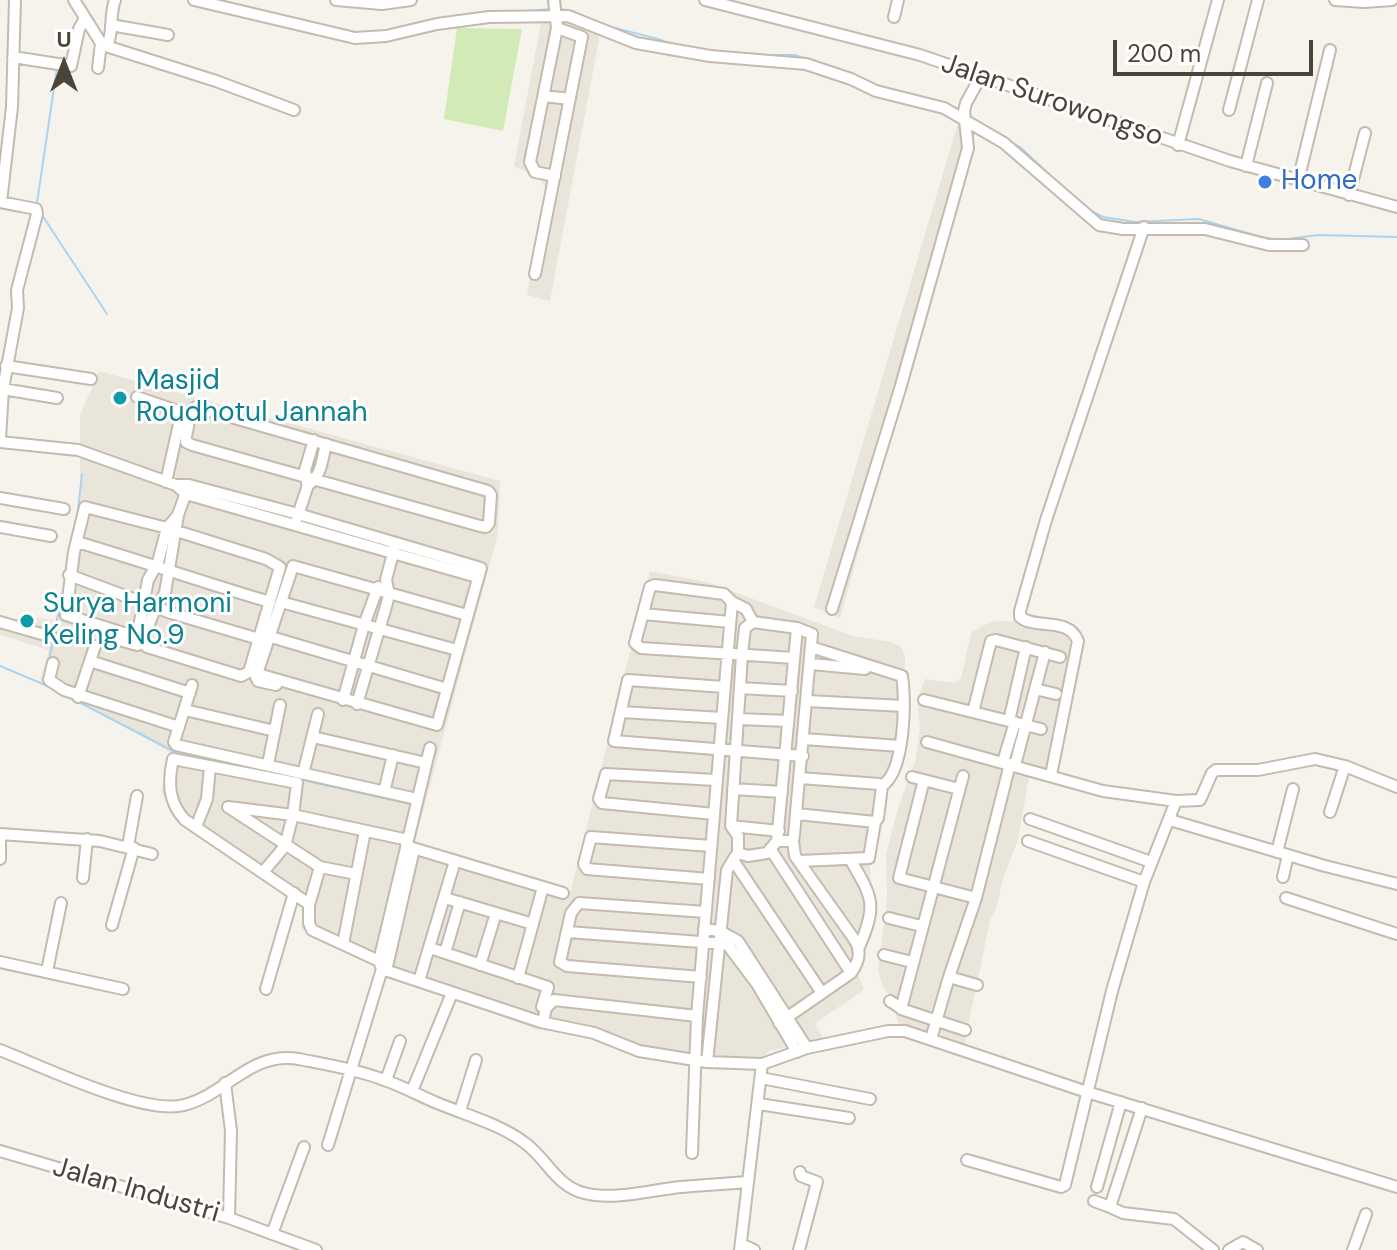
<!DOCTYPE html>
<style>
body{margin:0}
#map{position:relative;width:1397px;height:1250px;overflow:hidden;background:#f6f3ec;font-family:"DM Sans",sans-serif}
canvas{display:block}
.north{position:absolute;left:24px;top:24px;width:80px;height:80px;-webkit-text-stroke:6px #fff;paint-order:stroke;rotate:0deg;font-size:22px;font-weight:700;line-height:32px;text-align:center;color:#4b4439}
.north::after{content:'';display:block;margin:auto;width:28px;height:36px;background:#4b4439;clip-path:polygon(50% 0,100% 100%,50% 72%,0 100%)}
.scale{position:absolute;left:1113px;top:40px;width:200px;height:36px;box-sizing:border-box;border:4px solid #4b4439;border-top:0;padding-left:10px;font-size:24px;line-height:28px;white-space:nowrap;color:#4b4439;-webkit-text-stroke:6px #fff;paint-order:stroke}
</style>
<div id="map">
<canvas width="1397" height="1250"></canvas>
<div class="north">U</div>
<div class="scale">200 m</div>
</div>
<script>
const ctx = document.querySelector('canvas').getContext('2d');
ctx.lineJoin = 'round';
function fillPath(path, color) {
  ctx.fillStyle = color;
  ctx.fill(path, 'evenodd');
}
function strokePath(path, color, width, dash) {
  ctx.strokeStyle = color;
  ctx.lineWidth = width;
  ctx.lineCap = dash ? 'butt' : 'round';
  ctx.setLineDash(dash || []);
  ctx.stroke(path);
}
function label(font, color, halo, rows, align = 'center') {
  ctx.font = font + ' "DM Sans",sans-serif';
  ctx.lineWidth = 6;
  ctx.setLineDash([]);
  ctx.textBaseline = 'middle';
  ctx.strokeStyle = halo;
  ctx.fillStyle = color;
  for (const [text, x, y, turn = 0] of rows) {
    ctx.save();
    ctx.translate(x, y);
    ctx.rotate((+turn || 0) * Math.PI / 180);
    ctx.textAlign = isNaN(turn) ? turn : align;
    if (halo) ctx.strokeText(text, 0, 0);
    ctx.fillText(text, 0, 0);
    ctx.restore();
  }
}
const residential = new Path2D(`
 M548 0H557V21L573 23 600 34 550 301 527 295 547 192 540 178 514 166 542 17H550Z
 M973 74 982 77 969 114 970 121 977 125 974 138 840 618 814 607 958 123 960 110Z
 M99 371 500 481 498 533 414 845 570 894 650 571 707 582 853 636 891 642 901 647 905 657 902 750 881 811 870 862 871 892 857 972 864 990 815 1023 823 1038 769 1051 755 1066 720 1064 580 1033 538 1030 378 969 301 928 306 906 178 820 161 792 170 752 40 680 49 650 0 635V620L20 625 23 615 58 621 80 492V415Z
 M996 621 1036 622 1054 626 1073 637 1044 777H1029L1018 840 1004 876 996 908 990 920 964 1046 898 1023 895 1003 883 987 878 970 887 897 886 855 898 808 915 762 920 727 917 701 925 679 955 683 961 678 971 633 982 626Z`);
const green = new Path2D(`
 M457 28 522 29 503 131 444 119Z`);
const stream = new Path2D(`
 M559 9 573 11 586 18
 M527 11 552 9
 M607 26 658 39 674 45
 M759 55H795L879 86 926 98
 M996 133 1020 147 1068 192
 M37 203 57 67
 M1091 211 1103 217 1135 222 1199 219 1261 237 1280 240 1318 235 1397 237
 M40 212 107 314
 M77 520 82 474
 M54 634 66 577
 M49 661 53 640
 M0 666 50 687
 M67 696 173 751 207 759
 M217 761 255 770
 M307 781 410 804`);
const minor = new Path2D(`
 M74 0 101 43 109 47 216 81 294 110
 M194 0 355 38 386 36 437 24 489 17 568 16 636 43 710 56 806 64 851 79 876 91 944 108 1004 143 1099 225 1123 229H1205L1269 245H1303
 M336 0 382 4 411 0
 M554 0 557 28 530 162 535 172 555 176
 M705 0 920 55 1230 161 1397 207
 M1335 0 1364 2 1392 0
 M894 17 898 0
 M111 25 168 35
 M107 46C114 31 109 16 115 0
 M13 57 71 66 79 29 85 18
 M98 68 101 43
 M544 96 570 99
 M1229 110 1258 0
 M1178 145 1218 0
 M1246 166 1267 83
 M1298 181 1330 50
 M1349 195 1365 133
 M0 202 36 209 37 214 17 290 18 308 3 389 0 439
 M1 202 12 107 15 0
 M535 274 582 37 557 28
 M6 366 91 379
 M3 389 57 398
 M137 397 178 411 181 415 166 482
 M196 407 488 491 491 495 489 523 486 527 480 526 192 445 186 442V437L191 410Z
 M0 442 78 450 176 485 186 494 477 577
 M307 483 305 470 314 440
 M176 485H189L298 514 481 568 437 725 258 674
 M0 498 64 509
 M297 518 308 485C322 476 322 459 326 444
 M0 527 51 536
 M77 542C142 561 205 583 270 602
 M69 575 171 613 259 639
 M281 602 457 650
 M832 609 900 389 968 148 964 111 966 103 981 76
 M643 614 730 622
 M0 622 52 637
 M753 622 746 609 732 602 724 594 655 585 650 587 635 643 641 648 794 658
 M105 629 108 637 137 645 143 643 152 616 165 593 178 515 188 487
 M136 634 147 647 241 676 249 672 280 567 266 559 167 528 85 507 74 552 66 615 130 635 138 632 148 580 158 562 167 528 178 515
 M271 637 447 689
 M811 647 902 676C906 701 905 771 882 786
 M90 661 190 693
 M53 663 49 680 64 690 179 727
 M811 664 865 669
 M279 680 276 685 258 681 256 677 293 566 467 615
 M192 685 174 742 176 745 417 799
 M724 687 628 680 614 741 803 756
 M740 688 792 691
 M1035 689 1056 694
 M78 697 95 646
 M343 700 364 625 378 587
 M924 700 1041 729
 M807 701 904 706
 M357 704 387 603 389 594 386 580 394 549
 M185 710 275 731
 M621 712 722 718
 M973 712 991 641 996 640 1060 657
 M738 719 788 721
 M1009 721 1026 647
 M313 737 426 763
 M804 739 900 746
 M927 742 1103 791 1176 801 1144 882 1112 991 1065 1185 1061 1187 967 1160
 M1003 762 1015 722
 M268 764 280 705
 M1015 765 1045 652
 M303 774 318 714
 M1051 775 1078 641C1068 616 1036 630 1020 617V611L1046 520 1144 227
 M912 777 959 789
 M924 780 899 878 976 898
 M733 789 782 792
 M384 792 393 755
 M1176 801 1200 800 1212 773 1216 770H1258L1315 759 1345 766 1397 787
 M1330 812 1345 766
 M714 814 602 803 599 799 606 774 716 780
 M797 814 875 822
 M1030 819 1151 862
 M1170 820 1325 866 1397 884
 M731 826 779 831
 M196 827 207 799 210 766
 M0 834 100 841 152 854
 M0 838V859
 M777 841H793L794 835 812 634 797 628 753 622 745 628 742 655 731 826 738 836V853L733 860 822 993
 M1028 841 1144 882
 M128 846 137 796
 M406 846 563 893
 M771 850 851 973
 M1277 852 1293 789
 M738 853 748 856 767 853 777 841 797 628
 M850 859C872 897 878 904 859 947
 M799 861 869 858 875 822 878 818 882 786 879 784 800 778
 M264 871 285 846 293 815 297 783 173 759C168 782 168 802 185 820L306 902 309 905V923L312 930 379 961
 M356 874 320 867 228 807 293 815 408 840
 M1283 877 1288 855
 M83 878 87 839
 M709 879 587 869 584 864 591 837 711 846
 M445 898 533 924
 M1286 898 1397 934
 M309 905 320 867
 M889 918 921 926
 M112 925 134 848
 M704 929 720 931 738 941 807 1048
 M568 932 727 944 757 984 797 1052
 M343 944 365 831
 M430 948 548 987 542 1007
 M445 953 460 902
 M884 955 912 962
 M0 962 123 989
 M480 965 496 913
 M382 969 541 1022 594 1033 639 1051 707 1062 762 1064 807 1048 888 1031H905L1087 1092 1397 1187
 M47 971 61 903
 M386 971 414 849
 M701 977 567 966 560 962 571 913 579 903 706 912
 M949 977 977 985
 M518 978 543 887
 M419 981 455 861
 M266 989 294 893
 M890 1001 904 1010 965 1030
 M901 1009 963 776
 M543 1022 546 1008 554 1000 697 1016
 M779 1023 851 973C859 962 862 951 854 939L795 856 793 841
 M931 1039 949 977 976 898 1010 764
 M0 1050C41 1066 145 1116 184 1105 227 1094 250 1051 299 1059 329 1065 359 1070 387 1081 404 1087 420 1096 437 1103 466 1115 500 1124 525 1143 547 1159 556 1186 584 1193 614 1201 650 1190 681 1187 703 1185 725 1184 747 1182
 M707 1062 727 870 733 860
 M761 1078 870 1099
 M386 1080 400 1041
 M225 1083 231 1131 229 1218
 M412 1091 452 993
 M759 1104 849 1118
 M460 1111 476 1060
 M328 1145 382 969 379 961 430 748
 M0 1151 229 1218 316 1250
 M692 1153 697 1016 732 602
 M1097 1187 1121 1102
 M1094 1201 1110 1207 1142 1108
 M1110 1207 1123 1213 1174 1219 1213 1250
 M272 1234 304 1147
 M741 1244 754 1250
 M740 1250 762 1064
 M799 1250 817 1182 801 1176 800 1172
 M1229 1250 1243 1242 1257 1250
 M1353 1250 1366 1214`);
const markers = [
 [1265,182,8,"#3f7fe0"],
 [120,398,8,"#0f9aa8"],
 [27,621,8,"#0f9aa8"]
];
const streetNames = [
 ["Jalan Surowongso",1052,101,19],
 ["Jalan Industri",136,1191,16]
];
const shopNames = [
 ["Home",1281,182]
];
const cultureNames = [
 ["Masjid",136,382],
 ["Roudhotul Jannah",136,414],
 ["Surya Harmoni",43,605],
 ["Keling No.9",43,637]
];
fillPath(residential, '#eae5da');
fillPath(green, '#d2eab5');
strokePath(stream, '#a9d4f2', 2);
strokePath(minor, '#c2bbae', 14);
strokePath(minor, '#fff', 10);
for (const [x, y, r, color] of markers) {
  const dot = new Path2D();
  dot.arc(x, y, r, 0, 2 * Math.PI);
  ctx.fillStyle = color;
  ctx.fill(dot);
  strokePath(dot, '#fff', 3);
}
label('28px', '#4b4439', '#fff', streetNames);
label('28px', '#366cbe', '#fff', shopNames, 'left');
label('28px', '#0d838f', '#fff', cultureNames, 'left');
</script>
